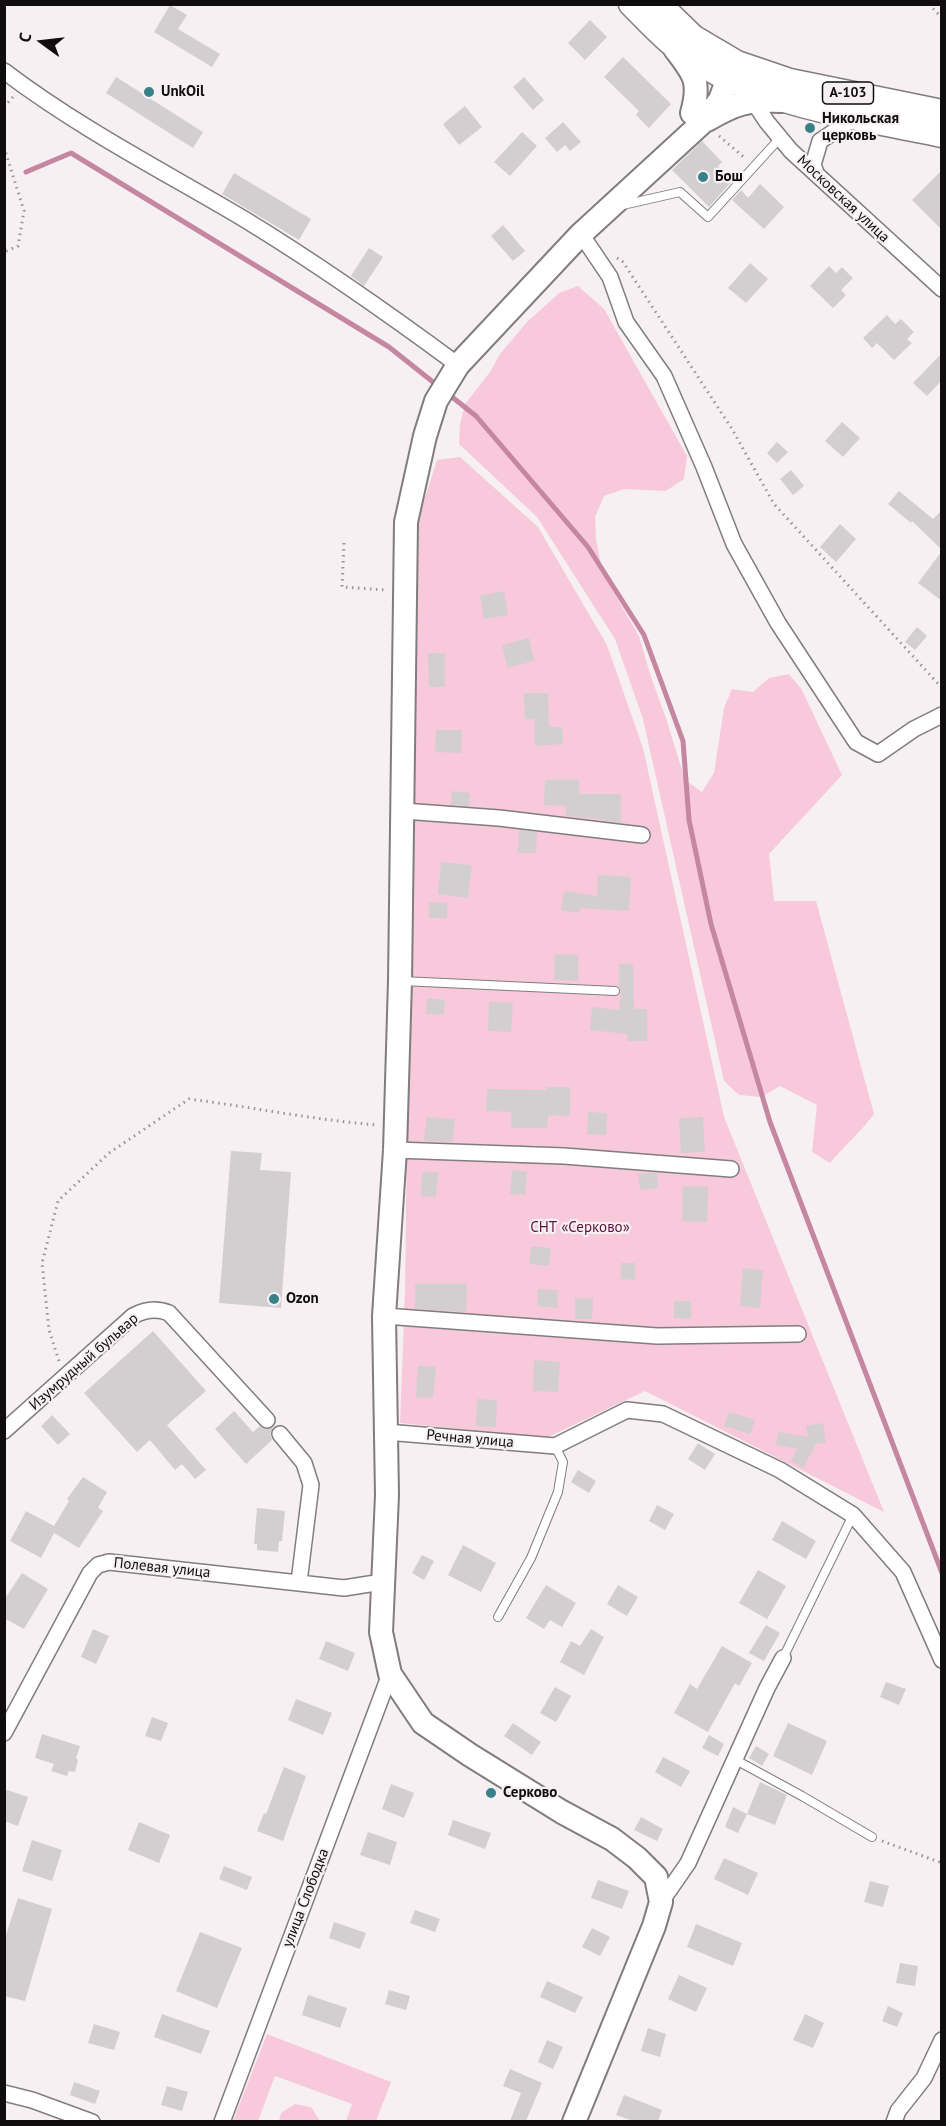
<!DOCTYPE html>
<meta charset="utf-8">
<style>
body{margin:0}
#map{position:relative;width:946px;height:2126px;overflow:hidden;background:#f6f0f2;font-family:"PT Sans",sans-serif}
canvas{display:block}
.frame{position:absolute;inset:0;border:6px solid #0f0d0e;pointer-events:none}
.north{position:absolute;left:12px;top:12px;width:60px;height:60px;-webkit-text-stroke:4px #f6f0f2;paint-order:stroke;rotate:285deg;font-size:16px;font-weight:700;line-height:24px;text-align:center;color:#0f0d0e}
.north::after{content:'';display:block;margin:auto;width:21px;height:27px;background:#0f0d0e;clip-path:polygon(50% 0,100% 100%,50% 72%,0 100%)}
</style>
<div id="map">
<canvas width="946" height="2126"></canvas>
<div class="frame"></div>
<div class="north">С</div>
</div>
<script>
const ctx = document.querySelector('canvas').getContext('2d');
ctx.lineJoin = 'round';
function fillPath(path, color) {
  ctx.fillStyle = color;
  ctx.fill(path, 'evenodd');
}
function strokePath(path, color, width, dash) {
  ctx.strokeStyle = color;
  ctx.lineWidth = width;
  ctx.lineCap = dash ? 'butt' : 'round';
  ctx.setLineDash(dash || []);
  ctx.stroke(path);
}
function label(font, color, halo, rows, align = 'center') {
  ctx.font = font + ' "PT Sans",sans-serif';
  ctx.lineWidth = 4.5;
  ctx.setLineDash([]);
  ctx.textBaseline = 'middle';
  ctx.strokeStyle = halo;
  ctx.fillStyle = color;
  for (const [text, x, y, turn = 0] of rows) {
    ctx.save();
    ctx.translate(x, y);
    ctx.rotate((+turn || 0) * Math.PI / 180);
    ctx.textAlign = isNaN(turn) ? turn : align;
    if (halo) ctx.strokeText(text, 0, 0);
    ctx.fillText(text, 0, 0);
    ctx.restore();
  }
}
const green = new Path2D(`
 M578 286 604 309 687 456 684 479 666 491 624 489 604 496 595 517 596 539 600 560 607 581 639 636 651 677 666 718 685 780 702 792 714 773 724 708 732 689 753 692 769 678 789 674 802 690 842 775 769 854 774 901H816L874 1114C861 1132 844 1146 830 1163L812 1152 817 1105 780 1086 761 1097 739 1095 724 1081 643 719 615 639 537 517 459 444 460 424 465 404 490 372 500 354 527 322 559 293Z
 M460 457 538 527 607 645 643 748 724 1117 884 1512 645 1391 546 1438 400 1423 405 1292 411 788 418 520 437 460Z
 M267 2034 391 2082 376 2121H346L352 2104 275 2076 258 2121H233Z
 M295 2104 311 2107 320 2121H279L281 2113Z`);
const stream = new Path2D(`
 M26 172 71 153 389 347 438 386
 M447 393 476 416 588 547 644 635 683 741 689 820 711 924 770 1122 942 1573`);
const building = new Path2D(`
 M170 5 187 15 178 29 220 54 212 67 154 32Z
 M590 20 607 37 585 60 568 43Z
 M623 57 671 104 649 128 636 115 639 111 604 77Z
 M116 77 203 132 193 148 106 93Z
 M524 77 544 100 533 110 513 87Z
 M465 106 482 127 459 145 443 124Z
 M563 122 581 142 570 151 565 145 557 152 545 138Z
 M522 132 537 146 510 176 494 162Z
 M702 141 722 162 718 166 732 181 709 207 672 170Z
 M942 170V230L912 200Z
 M234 173 311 219 299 240 222 194Z
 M760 184 784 207 764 229 732 200 741 190 748 198Z
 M503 225 525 251 513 261 491 236Z
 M369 248 383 257 364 286 351 276Z
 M750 263 768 279 746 303 728 288Z
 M829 266 836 273 842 267 853 278 841 290 846 295 833 308 810 286Z
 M887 315 895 324 901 319 914 332 907 339 912 343 894 360 877 343 872 348 863 338Z
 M942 353V380L927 396 913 383Z
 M842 422 860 438 843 457 825 441Z
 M777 442 788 452 777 463 767 453Z
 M791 470 804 486 793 495 780 479Z
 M899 491 933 519 942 510V550L912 521 911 523 888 504Z
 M840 524 856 539 836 562 820 547Z
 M942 551V601L918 583Z
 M504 591 508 615 484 619 480 596Z
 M917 627 927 636 915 650 905 642Z
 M529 638 534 661 508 668 502 645Z
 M428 653H445V687H429Z
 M524 693H548L549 727H562L563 744 535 746 534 719H525Z
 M436 730H462L461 753 435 752Z
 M545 780H579V794H621V823L600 820V819L566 816V806L544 805Z
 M452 791 470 793 469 806 451 805Z
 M519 830 537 832 536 853H518Z
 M441 862 472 865 468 898 438 894Z
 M598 875 631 877 629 911 580 908 579 913 561 910 564 891 597 896Z
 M429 902 447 903V918H429Z
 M555 954 578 955V981L554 980Z
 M619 964H633L634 1009H647V1041H627V1034L590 1030 592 1007 619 1010 621 991 619 987Z
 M427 998 445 1000 444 1015 426 1014Z
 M489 1002 513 1003 511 1032 488 1031Z
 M546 1087H570V1116L548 1115 547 1128H511V1112L486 1111 487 1089 546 1090Z
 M588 1112 607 1113 606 1135 587 1134Z
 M427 1117 455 1119 452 1142 424 1141Z
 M703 1117 705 1152 681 1153 679 1118Z
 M231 1151 262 1153 260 1170 291 1172 281 1308 219 1303Z
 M512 1170 527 1172 525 1195 510 1194Z
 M422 1172H438L436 1197 421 1196Z
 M651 1173H657L658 1188 640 1190 638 1174Z
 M683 1186 708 1187 707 1222 682 1221Z
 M531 1246 551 1248 549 1266 529 1264Z
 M621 1263H635V1280L621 1279Z
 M743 1268 763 1270 760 1308 740 1306Z
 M415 1284H467L466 1312 415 1309Z
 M538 1289 558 1290 557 1308 537 1306Z
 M575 1298 593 1299 592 1319H575Z
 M674 1301H691V1319L674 1318Z
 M153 1331 206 1391 167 1425 206 1470 195 1479 182 1464 175 1470 150 1440 137 1452 84 1393Z
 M534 1360 560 1362 558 1392 533 1391Z
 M418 1366 436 1367 433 1398 416 1397Z
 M477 1399 497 1400 496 1427 476 1426Z
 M234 1411 253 1432 260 1426 265 1429 273 1428 270 1435 272 1440 246 1464 215 1429Z
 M729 1412 755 1420 750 1434 724 1426Z
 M52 1415 70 1434 58 1445 41 1426Z
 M823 1423 826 1442 816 1444 803 1468 791 1461 797 1449 776 1445 778 1432 808 1437 806 1426Z
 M698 1443 715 1454 705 1470 688 1459Z
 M578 1470 596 1481 589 1493 571 1482Z
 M83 1477 107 1492 98 1508 103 1511 79 1548 54 1533 41 1558 10 1541 26 1511 54 1526 69 1501 67 1499Z
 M657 1505 674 1514 665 1530 649 1521Z
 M257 1508 285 1511 282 1541H279L278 1552 257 1550V1544H254Z
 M782 1521 816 1541 806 1559 772 1540Z
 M463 1545 496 1563 481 1592 448 1575Z
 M422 1555 434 1561 424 1580 412 1573Z
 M758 1570 786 1586 767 1619 739 1603Z
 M22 1573 48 1589 24 1629 4 1618V1600Z
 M546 1585 576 1603 562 1627 550 1620 544 1629 526 1618Z
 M618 1585 638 1597 627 1616 607 1604Z
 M766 1625 780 1633 764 1661 749 1653Z
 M93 1629 109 1636 96 1664 81 1657Z
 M591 1629 604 1637 584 1675 560 1662 571 1641 580 1646Z
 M326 1641 355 1653 348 1671 319 1659Z
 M722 1646 752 1663 739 1686 735 1683 708 1732 674 1713 690 1684 697 1689Z
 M886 1682 906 1689 899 1705 880 1697Z
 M555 1687 571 1696 556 1722 540 1713Z
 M296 1699 332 1713 323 1735 288 1720Z
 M152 1717 168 1723 161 1741 145 1736Z
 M513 1723 541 1742 532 1755 504 1736Z
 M788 1723 827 1741 812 1775 773 1756Z
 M42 1734 80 1746 76 1758 78 1760 75 1772 69 1771 67 1776 51 1771 54 1764 35 1758Z
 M709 1735 724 1744 718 1756 702 1748Z
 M756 1746 769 1754 762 1766 749 1758Z
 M663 1757 690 1771 681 1787 655 1772Z
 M284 1767 306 1776 283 1841 257 1831 264 1813 266 1814Z
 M760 1782 787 1795 775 1825 747 1814Z
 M391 1784 414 1793 404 1818 382 1809Z
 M4 1789 28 1797 18 1826 4 1821Z
 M733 1807 747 1814 738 1833 725 1827Z
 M641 1817 663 1829 657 1841 634 1830Z
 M453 1820 491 1833 485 1849 448 1835Z
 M139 1822 170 1835 159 1863 128 1850Z
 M368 1832 397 1842 390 1865 360 1855Z
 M32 1840 62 1850 52 1881 22 1871Z
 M724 1858 758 1873 748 1895 714 1879Z
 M224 1866 252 1877 247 1890 219 1879Z
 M598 1880 629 1891 622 1909 591 1898Z
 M870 1881 889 1886 883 1907 864 1902Z
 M18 1898 52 1909 25 2001 4 1996V1941Z
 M415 1910 440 1919 435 1932 410 1923Z
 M334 1922 366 1933 360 1949 329 1938Z
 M696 1924 742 1943 733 1966 687 1947Z
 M592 1928 610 1937 600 1956 582 1947Z
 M200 1932 242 1948 217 2008 176 1991Z
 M900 1963 918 1966 915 1986 896 1983Z
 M679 1975 707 1988 696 2012 668 1999Z
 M547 1981 583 1997 575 2013 540 1997Z
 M389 1990 410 1996 406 2010 385 2004Z
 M308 1995 347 2008 340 2028 302 2015Z
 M888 2006 903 2013 897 2027 882 2021Z
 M162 2014 210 2031 201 2054 154 2037Z
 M805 2014 824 2023 813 2048 793 2040Z
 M94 2024 120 2032 114 2050 88 2043Z
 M648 2028 666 2034 660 2057 641 2051Z
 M547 2040 563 2047 553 2069 538 2062Z
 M510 2069 542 2083 526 2121H510L521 2093 503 2086Z
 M74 2082 100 2091 95 2104 70 2095Z
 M167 2086 188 2092 182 2111 161 2105Z
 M624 2095 662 2110 658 2121H633L616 2115Z`);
const path = new Path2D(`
 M929 4 942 18
 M4 107 13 97
 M719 136 746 159
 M4 147 24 211 18 246 4 252
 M617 258 623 262 732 429 774 504 942 688
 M344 543 342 587 386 590
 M59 1361 49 1330 42 1263 58 1201 109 1153 189 1099C252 1107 314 1120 378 1125
 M882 1841 942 1863`);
const service = new Path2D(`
 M623 205 680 192 708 217 780 138
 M402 981 615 991
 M498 1617 531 1558 558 1492 563 1462 555 1446
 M783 1658 853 1515
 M734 1759 802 1796 872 1837`);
const minor = new Path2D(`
 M4 71C79 128 163 171 244 219 318 264 389 314 458 365
 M753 101 767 122 791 151 942 289
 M817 175 813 165 820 141 856 117
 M581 234 610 277 626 322 664 376 704 467 734 544 778 623 856 742 878 754 914 729 942 715
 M403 811 499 818 642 835
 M395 1150 564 1156 731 1169
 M384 1316 657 1336 798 1334
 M4 1431 133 1316C144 1310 157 1308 169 1313L267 1420
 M386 1432 555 1446 627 1410 663 1414 780 1470 853 1515 903 1572 942 1660
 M280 1434 304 1463 311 1485 299 1582
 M4 1733 90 1573 98 1565 109 1562 344 1588 382 1582
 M661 1902 688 1863 767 1688 783 1658
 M4 2093 32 2100 92 2122
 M222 2122 390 1674
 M894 2122 898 2111 924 2078 942 2040`);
const secondary = new Path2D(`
 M675 49C694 74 701 81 692 113
 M707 120C736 103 747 100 781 101
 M574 2122 654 1926 661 1902 656 1877 637 1858 612 1839 562 1812 470 1755 423 1723 390 1674 381 1632 387 1495 384 1316 395 1150 400 981 406 522 425 436 436 401 458 365 581 234 703 122 720 100 725 86V71L721 62`);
const primary = new Path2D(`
 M631 4C644 17 657 31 671 43 742 103 853 116 942 135
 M659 4 693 37 737 63 790 81 942 112`);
const markers = [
 [149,92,6,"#398188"],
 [810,128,6,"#398188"],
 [703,177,6,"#398188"],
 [274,1299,6,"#398188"],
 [491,1793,6,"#398188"]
];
const shields = [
 [848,93,51]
];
const shieldNames = [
 ["А-103",848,93]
];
const poiNames = [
 ["UnkOil",161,92],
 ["Никольская",822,119],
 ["церковь",822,136],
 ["Бош",715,177],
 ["Ozon",286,1299],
 ["Серково",503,1793]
];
const streetNames = [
 ["Московская улица",843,199,43],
 ["Изумрудный бульвар",84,1362,-41],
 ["Речная улица",470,1439,5],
 ["Полевая улица",162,1568,6],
 ["улица Слободка",306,1898,-69]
];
const parkNames = [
 ["СНТ «Серково»",580,1228]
];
fillPath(green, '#f8c9db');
strokePath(stream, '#c5879f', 5);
fillPath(building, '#d3ced0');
strokePath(service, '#817c7e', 10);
strokePath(minor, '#817c7e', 18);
strokePath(secondary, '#817c7e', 26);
strokePath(primary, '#817c7e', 27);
strokePath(path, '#989495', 3, [1.5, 4.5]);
strokePath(service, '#fff', 8);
strokePath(minor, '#fff', 15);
strokePath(secondary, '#fff', 22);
strokePath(primary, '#fff', 24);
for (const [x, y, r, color] of markers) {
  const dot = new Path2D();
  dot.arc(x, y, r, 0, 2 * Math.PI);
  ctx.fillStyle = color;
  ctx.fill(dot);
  strokePath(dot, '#f6f0f2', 2);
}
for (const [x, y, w] of shields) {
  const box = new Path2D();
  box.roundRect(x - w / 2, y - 11, w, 22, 4.5);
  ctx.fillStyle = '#f6f0f2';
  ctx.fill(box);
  strokePath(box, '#0f0d0e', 1.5);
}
label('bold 14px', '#0f0d0e', null, shieldNames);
label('bold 15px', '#0f0d0e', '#f6f0f2', poiNames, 'left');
label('15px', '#0f0d0e', '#f6f0f2', streetNames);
label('15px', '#5e1439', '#f6f0f2', parkNames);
</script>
